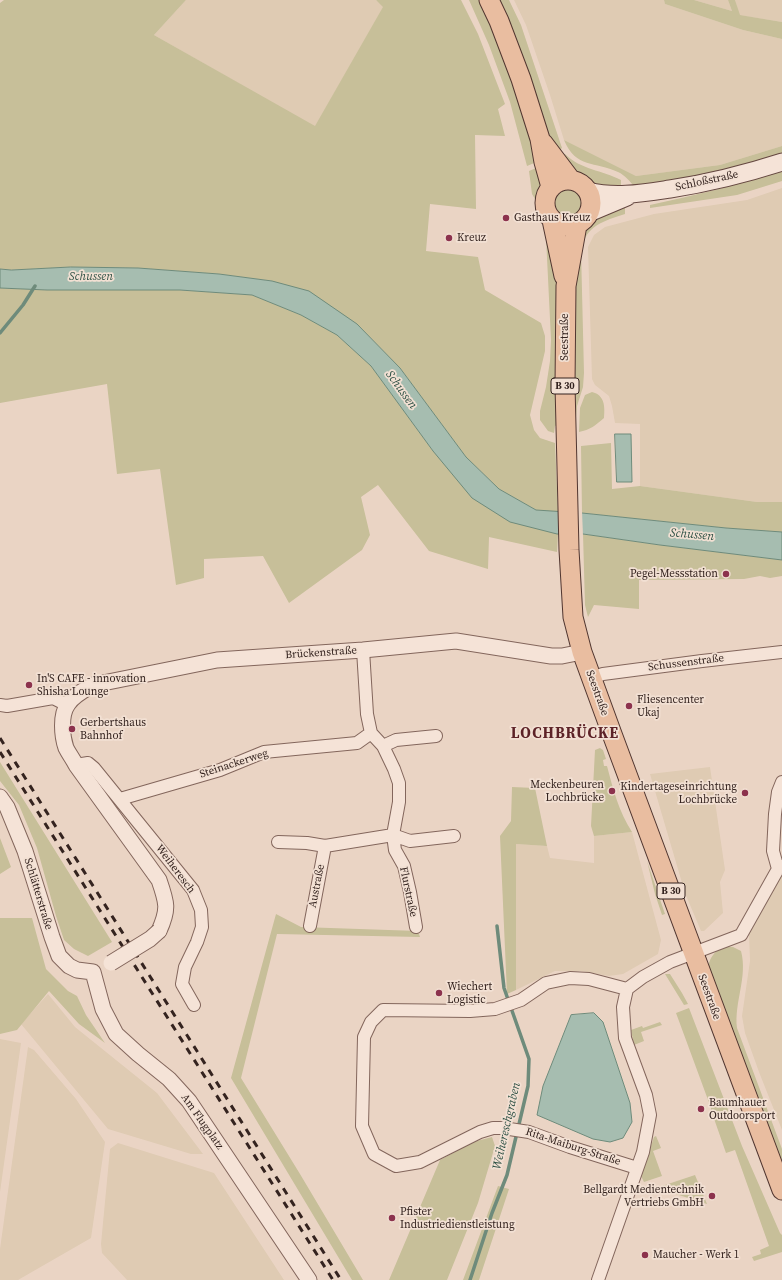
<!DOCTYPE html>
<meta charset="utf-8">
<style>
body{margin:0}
canvas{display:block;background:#ead4c4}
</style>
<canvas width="782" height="1280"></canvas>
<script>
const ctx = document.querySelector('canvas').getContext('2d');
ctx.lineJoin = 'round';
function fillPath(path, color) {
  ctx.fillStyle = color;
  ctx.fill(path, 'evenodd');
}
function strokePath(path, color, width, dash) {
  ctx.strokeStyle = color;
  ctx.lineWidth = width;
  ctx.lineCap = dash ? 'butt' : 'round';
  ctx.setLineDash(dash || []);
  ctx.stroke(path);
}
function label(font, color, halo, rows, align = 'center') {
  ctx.font = font + ' "Source Serif 4",serif';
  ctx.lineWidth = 3.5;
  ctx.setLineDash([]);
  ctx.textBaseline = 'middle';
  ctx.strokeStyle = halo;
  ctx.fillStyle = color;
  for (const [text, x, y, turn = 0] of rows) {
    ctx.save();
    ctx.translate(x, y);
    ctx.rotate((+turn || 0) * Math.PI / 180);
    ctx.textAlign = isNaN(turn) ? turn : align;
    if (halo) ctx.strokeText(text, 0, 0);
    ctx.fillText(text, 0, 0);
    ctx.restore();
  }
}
const farmland = new Path2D(`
 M186 0H376L384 7 315 127 154 35Z
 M514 0H664L665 4 743 30 782 39V146L720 165 636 176 564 140 550 95 526 25Z
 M694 0H728L732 11Z
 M735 0H782V22L739 15Z
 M782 188V502H757L640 486V424L615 423 612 406 609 396 595 385 592 379 588 247 594 235 605 227 654 214 747 200Z
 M710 767 725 870 720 882 723 913 704 931H701L685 893 650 774Z
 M632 832 661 940 658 954 623 974 609 976 581 971H555L516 990V844L547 846 550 858 594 863V836Z
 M782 876V1130L759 1072 745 1033 742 1016 750 961 749 933 761 908 777 880Z
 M48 994 75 1027 157 1093 203 1154H191L108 1129 21 1024Z
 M0 1039 21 1043 0 1192Z
 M28 1047 34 1050 76 1099 105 1142 91 1238 18 1280H0V1249Z
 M118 1143 214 1173 284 1280H127L102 1253 101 1244 110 1149Z`);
const green = new Path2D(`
 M4 0H186L154 35 315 126 383 7 376 0H461L478 34 505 104 498 109 505 136 475 135 476 209 430 204 426 251 478 257 485 290 541 323 545 336V351L530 415 534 430 540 438 555 443 558 512 536 510 499 489 466 457 400 368 357 324 272 281 219 274 138 268 71 267 11 270 0 269V3Z
 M469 0H481L494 26 539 161 527 166 510 102 489 45Z
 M496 0H509L521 25 562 148 557 152 542 122Z
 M664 0H694L732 11 728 0H735L740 15 782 22V39L743 30 665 4Z
 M564 140 636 176 720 165 782 146V155L691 178 635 187C630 182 625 175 618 172 595 161 576 169 564 140Z
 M565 154C581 170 602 170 621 180V187C613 186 603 188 596 186 581 182 569 167 560 156Z
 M541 166 542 185 537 199H535L532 194 529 171Z
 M782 170V181L737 195 650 208V205C695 195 739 185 782 170Z
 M550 203a17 17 0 1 1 34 0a17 17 0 1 1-34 0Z
 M622 207 625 208V214C604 221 586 225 581 250L584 373 583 387 577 406 575 427 572 375 575 260 581 233 589 223 599 215Z
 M546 237 555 268 558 303 557 425 555 426 554 433 548 431 540 420V411L546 387 550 361 551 340Z
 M0 288 47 290H180L252 295 301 315 337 335 371 366 433 451 558 534 557 552 489 537 488 569 429 551 378 485 361 497 370 535 362 550 289 603 263 556 204 559V578L176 585 160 469 117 474 107 384 0 403Z
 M592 392C605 395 605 407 604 418 596 425 590 430 579 432L580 408 585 395Z
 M611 443 612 489 640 486 757 502H782V532L726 528 582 513 581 446Z
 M583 534 660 545 782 560V576L770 578 760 576 744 579 639 580V609L594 605 588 617 585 605Z
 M600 748 603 750 606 759 603 760 604 766H607C613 789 619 812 632 832L594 836 591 826 595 750Z
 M0 762 112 942 88 956 74 949 64 940 56 916 37 848 19 805 0 781Z
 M512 787 535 788 547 846 516 844V990L507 994 500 836 511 821Z
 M0 838 11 867 0 874Z
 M647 861 665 914 662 915 655 894Z
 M276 914 301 927 418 931 420 937 277 934 241 1078 300 1174 363 1280H352L231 1078Z
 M0 918H32L46 969 68 991 77 996 86 1015 105 1043 79 1024 49 991 17 1030 0 1034Z
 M723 947H733L741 951C748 977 734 1002 737 1028L782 1149V1170L708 966C711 956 714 952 723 947Z
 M665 974H670L682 993 688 1004 684 1005Z
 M689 1008 742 1146 780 1233 782 1235V1252L754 1261 752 1257 761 1254 760 1250 769 1246 735 1150 726 1153 711 1110V1108L676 1013Z
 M660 1022 662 1025 641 1032 644 1041 634 1045 631 1030 642 1026 643 1028Z
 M656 1136 661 1148 653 1151 662 1176 644 1182 641 1176 654 1137Z
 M492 1137 495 1146 478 1203 447 1280H389L440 1160 473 1142Z
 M695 1175 707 1204 657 1188 654 1195 644 1192Z
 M498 1186 509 1189 479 1280H463Z`);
const water = new Path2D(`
 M71 267 138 268 219 274 272 281 309 291 357 324 400 368 466 457 499 489 536 510 582 513 726 528 782 532V560L660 545 583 534H557L510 522 472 498 433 451 371 366 337 335 301 315 252 295 180 290H47L0 288V269L11 270Z
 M615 434H631L632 482H617Z
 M594 1013 603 1022 630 1103 632 1122 623 1138 610 1142 593 1139 537 1115 543 1086 571 1015Z`);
const pier = new Path2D(`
 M558 510 582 511 583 536H560Z`);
const stream = new Path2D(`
 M0 333 23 305 35 286
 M470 1280 492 1213 507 1175 528 1086 529 1059 504 988 497 926`);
const minor = new Path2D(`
 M591 678 603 674 702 661 782 652
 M0 705 7 706 53 698 67 705
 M383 746 396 740 436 736
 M76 765 88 763 94 768 193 890 201 910 202 927 197 942 185 967 182 984 194 1005
 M120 799 220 770 264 752 357 743 371 733
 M278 842 307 843 325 846 393 835 399 802V783L394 769 383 746 371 733 367 714 363 650
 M778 869 773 851 775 814 778 792 782 782
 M310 926 325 846
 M416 927 410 892 404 866 395 850 393 835 410 841 454 836
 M627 989 589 979 570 978 546 983 521 1000 495 1009 470 1011 383 1010 371 1022 364 1037 362 1126 374 1154 396 1166 420 1162 480 1132 493 1128H503L529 1132 570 1147 637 1168
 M598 1280 643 1152 650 1115 646 1095 625 1038 623 1007 627 989 643 977 670 962 741 935 778 869 782 866`);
const tertiary = new Path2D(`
 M0 797 7 807 25 851 52 937 59 956 69 966 77 970 93 972
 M159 931C169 909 167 903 159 880L76 765C73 759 69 754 66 748 62 736 60 715 68 704 74 695 84 690 93 685L217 660 363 650 456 641 551 656H562L582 652
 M93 972 103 1009 116 1034 138 1054 169 1079 189 1101 309 1280`);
const secondary = new Path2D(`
 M588 191C615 198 643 193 670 189 708 183 745 174 782 162
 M589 213 627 197`);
const primary = new Path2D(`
 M489 0 499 21 521 79 540 139 544 162 551 187
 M543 143 571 180
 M545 203a23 23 0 1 1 46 0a23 23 0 1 1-46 0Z
 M552 220 564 276
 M577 225 566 286 565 385 569 550 573 617 582 652 612 734 782 1190`);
const rail = new Path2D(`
 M0 738 341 1280
 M0 752 333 1280`);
const tertiaryBridge = new Path2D(`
 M111 963 150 939 159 931`);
const markers = [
 [506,218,4,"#8c324d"],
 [449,238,4,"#8c324d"],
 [726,574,4,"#8c324d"],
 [29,685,4,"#8c324d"],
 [629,706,4,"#8c324d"],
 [72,729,4,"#8c324d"],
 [612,791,4,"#8c324d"],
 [745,793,4,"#8c324d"],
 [439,993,4,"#8c324d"],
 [701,1109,4,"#8c324d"],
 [712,1196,4,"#8c324d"],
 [392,1218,4,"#8c324d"],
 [645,1255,4,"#8c324d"]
];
const shields = [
 [565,386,28],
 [671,891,28]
];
const shieldNames = [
 ["B 30",565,386],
 ["B 30",671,891]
];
const streetNames = [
 ["Schloßstraße",707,181,-12],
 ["Seestraße",565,337,-90],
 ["Brückenstraße",321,653,-4],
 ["Schussenstraße",686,663,-7],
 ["Seestraße",597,693,70],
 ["Steinackerweg",234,764,-18],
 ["Weiheresch",175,869,53],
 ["Austraße",317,886,-79],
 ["Flurstraße",408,892,78],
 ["Schlätterstraße",38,894,73],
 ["Seestraße",709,997,70],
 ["Am Flugplatz",202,1122,55],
 ["Rita-Maiburg-Straße",573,1147,18]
];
const poiNames = [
 ["Gasthaus Kreuz",514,218],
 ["Kreuz",457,238],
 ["Pegel-Messstation",718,574,"right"],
 ["In'S CAFE - innovation",37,679],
 ["Shisha Lounge",37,692],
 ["Fliesencenter",637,700],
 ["Ukaj",637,713],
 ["Gerbertshaus",80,723],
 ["Bahnhof",80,736],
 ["Meckenbeuren",604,785,"right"],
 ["Lochbrücke",604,798,"right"],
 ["Kindertageseinrichtung",737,787,"right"],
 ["Lochbrücke",737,800,"right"],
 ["Wiechert",447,987],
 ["Logistic",447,1000],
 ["Baumhauer",709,1103],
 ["Outdoorsport",709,1116],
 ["Bellgardt Medientechnik",704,1190,"right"],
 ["Vertriebs GmbH",704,1203,"right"],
 ["Pfister",400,1212],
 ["Industriedienstleistung",400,1225],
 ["Maucher - Werk 1",653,1255]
];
const waterNames = [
 ["Schussen",91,277],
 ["Schussen",401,390,54],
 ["Schussen",692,535,5],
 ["Weihereschgraben",507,1126,-77]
];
const districtNames = [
 ["LOCHBRÜCKE",565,734]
];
fillPath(farmland, '#dfcbb3');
fillPath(green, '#c7bf99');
fillPath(water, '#a6bdb0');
strokePath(water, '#6e8b7b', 1);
fillPath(pier, '#ead4c4');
strokePath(stream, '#6e8b7b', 3.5);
strokePath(minor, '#83665c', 14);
strokePath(tertiary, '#83665c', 17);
strokePath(secondary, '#654740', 19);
strokePath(primary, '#513630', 21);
strokePath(minor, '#f5e3d7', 12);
strokePath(tertiary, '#f5e3d7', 15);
strokePath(secondary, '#f5e3d7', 17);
strokePath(primary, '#e9bda0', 19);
strokePath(rail, '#34231f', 3, [7, 7]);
strokePath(tertiaryBridge, '#83665c', 17, []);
strokePath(tertiaryBridge, '#f5e3d7', 15);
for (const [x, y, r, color] of markers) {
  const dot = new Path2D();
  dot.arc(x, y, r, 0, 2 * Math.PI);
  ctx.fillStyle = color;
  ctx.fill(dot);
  strokePath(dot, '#f2e0d3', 1.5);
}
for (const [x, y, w] of shields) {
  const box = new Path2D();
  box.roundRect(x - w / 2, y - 8, w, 16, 3);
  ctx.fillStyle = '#f2e0d3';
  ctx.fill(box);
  strokePath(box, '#34231f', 1);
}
label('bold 10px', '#34231f', null, shieldNames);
label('11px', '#34231f', '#f2e0d3', streetNames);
label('11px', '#34231f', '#f2e0d3', poiNames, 'left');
label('italic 12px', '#305246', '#f2e0d3', waterNames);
ctx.letterSpacing = '1px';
label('bold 15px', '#5d2227', '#f2e0d3', districtNames);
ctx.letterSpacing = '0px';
</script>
